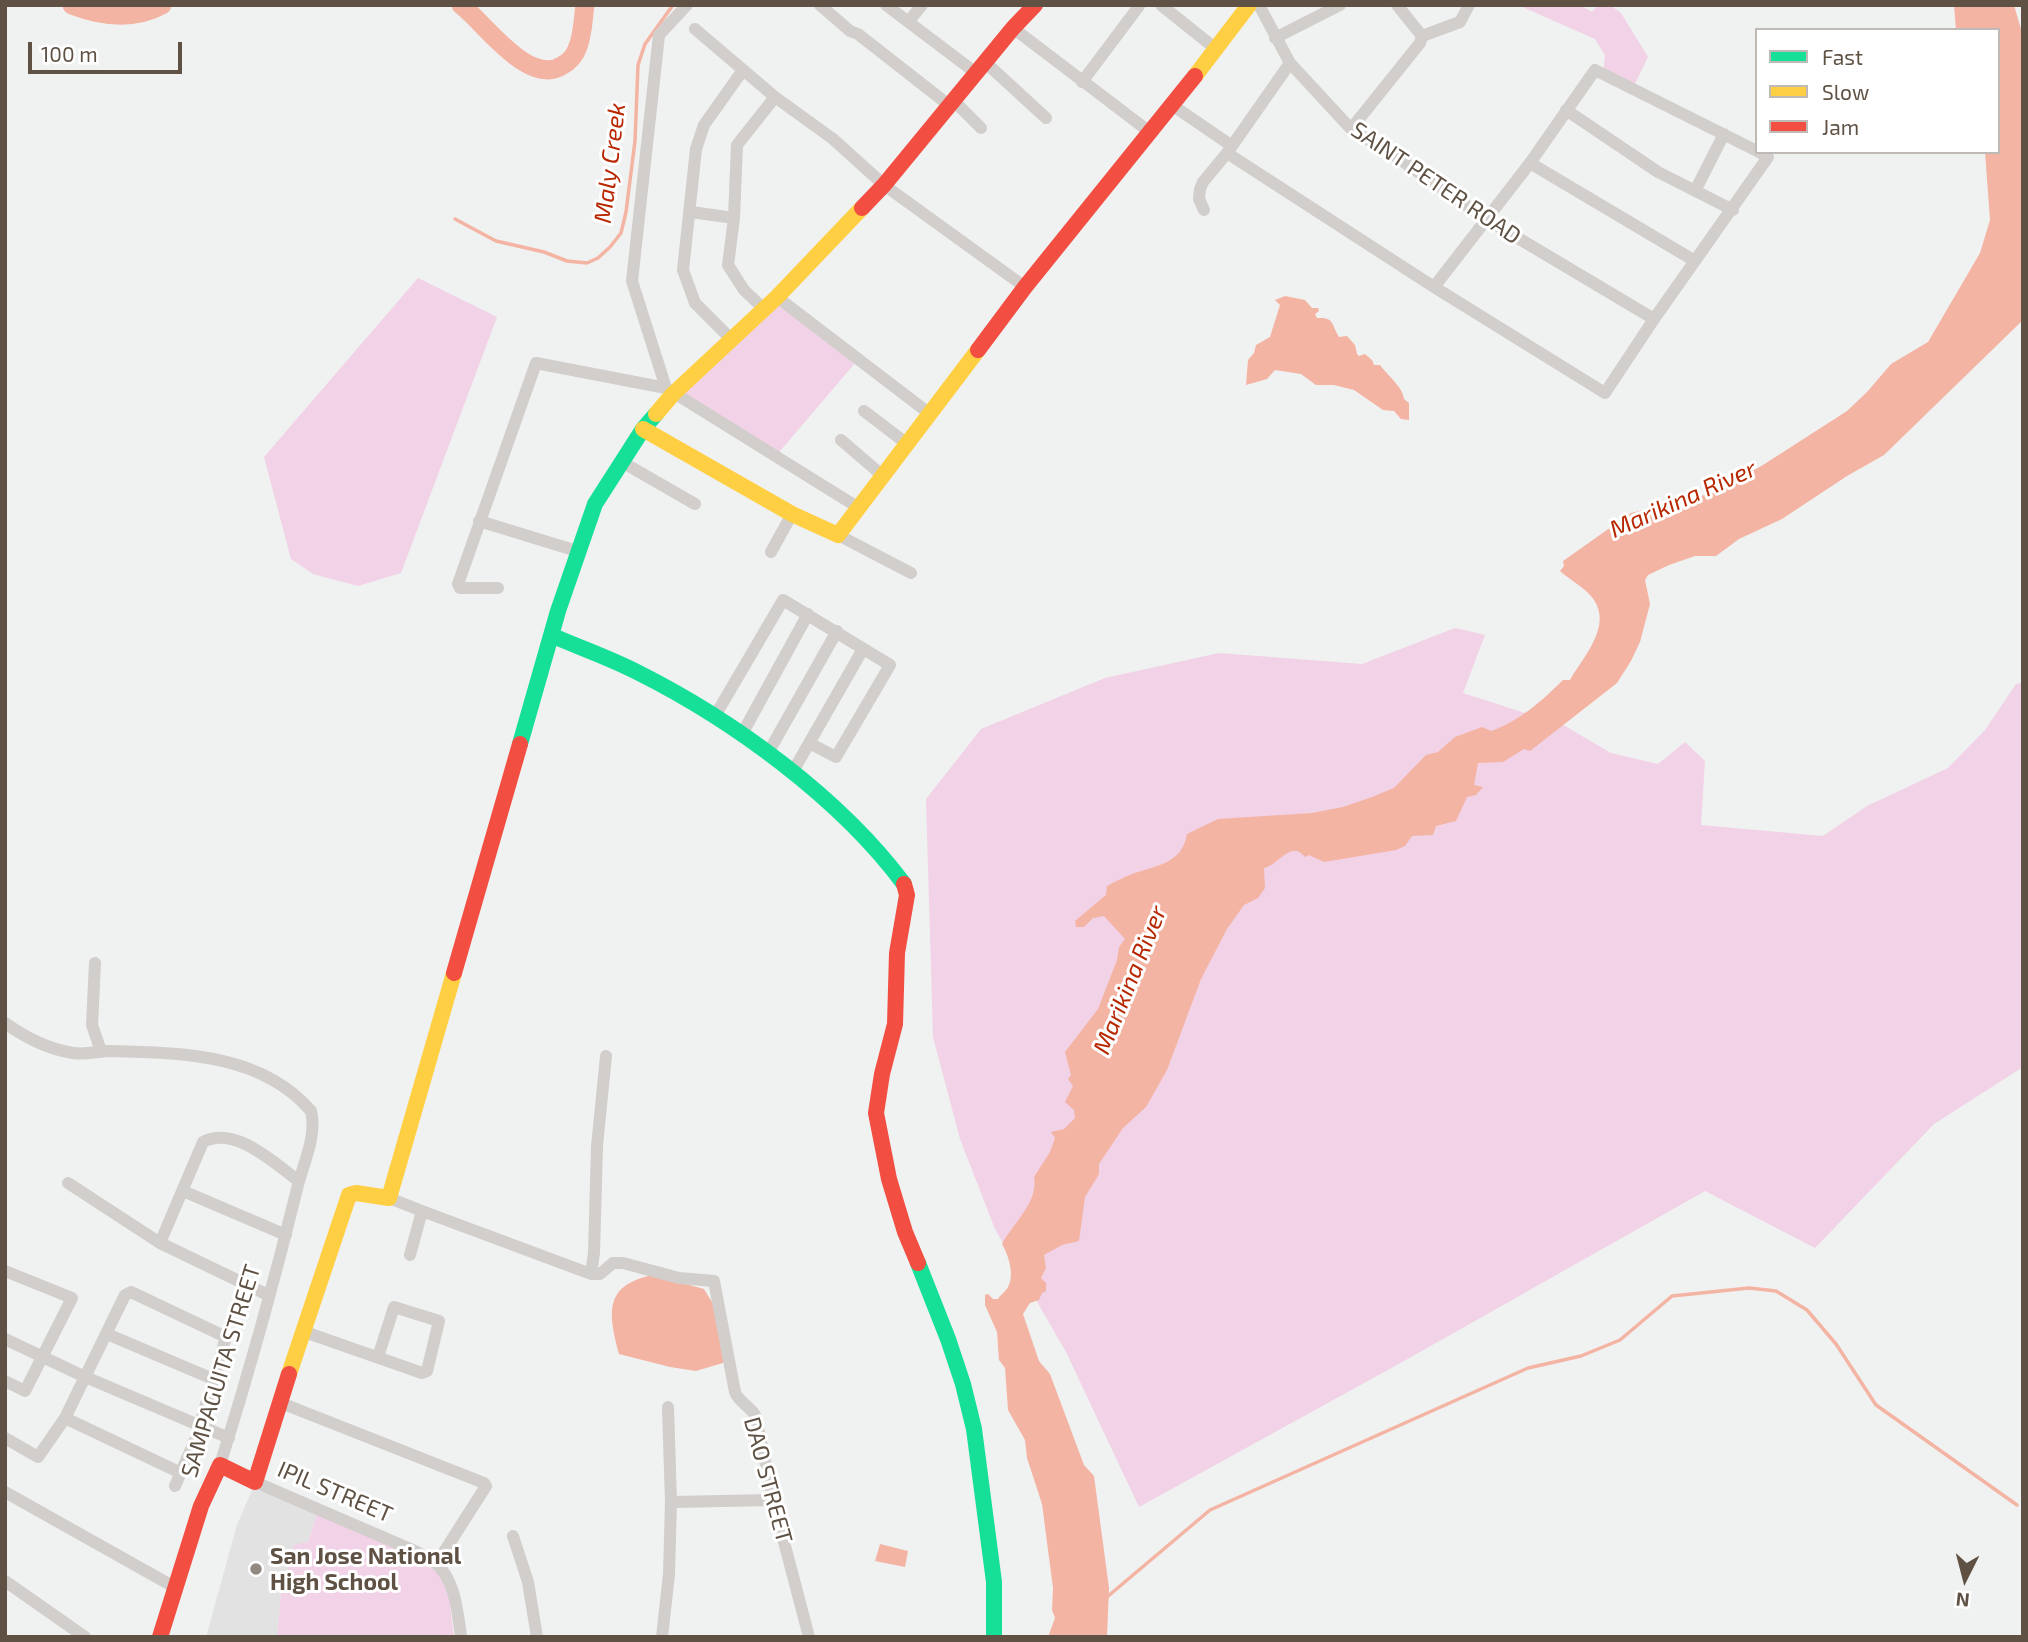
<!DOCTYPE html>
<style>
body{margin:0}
#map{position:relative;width:2028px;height:1642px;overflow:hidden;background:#f0f1f1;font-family:"Exo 2",sans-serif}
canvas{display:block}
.frame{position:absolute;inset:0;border:7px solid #5f5245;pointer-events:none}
.legend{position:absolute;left:1755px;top:28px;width:245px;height:126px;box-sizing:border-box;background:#fff;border:2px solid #bfbab5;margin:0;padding:9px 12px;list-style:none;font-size:21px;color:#5f5245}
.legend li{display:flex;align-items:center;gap:14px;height:35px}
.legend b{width:35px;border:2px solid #bfbab5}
.north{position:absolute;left:1930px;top:1544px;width:70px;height:70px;-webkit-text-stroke:5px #fff;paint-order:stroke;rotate:186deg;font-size:19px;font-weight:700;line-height:28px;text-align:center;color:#5f5245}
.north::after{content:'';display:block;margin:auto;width:24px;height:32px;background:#5f5245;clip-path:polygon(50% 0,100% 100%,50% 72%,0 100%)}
.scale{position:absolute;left:28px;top:42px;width:154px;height:32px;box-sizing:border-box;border:4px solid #5f5245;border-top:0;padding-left:9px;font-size:21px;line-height:24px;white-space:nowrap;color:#5f5245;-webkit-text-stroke:5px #fff;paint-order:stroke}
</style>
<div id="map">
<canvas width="2028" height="1642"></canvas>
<div class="frame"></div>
<ul class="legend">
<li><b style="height:9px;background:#16e098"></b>Fast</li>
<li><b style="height:9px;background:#ffcf43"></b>Slow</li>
<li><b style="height:9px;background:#f24e42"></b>Jam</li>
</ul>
<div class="north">N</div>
<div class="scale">100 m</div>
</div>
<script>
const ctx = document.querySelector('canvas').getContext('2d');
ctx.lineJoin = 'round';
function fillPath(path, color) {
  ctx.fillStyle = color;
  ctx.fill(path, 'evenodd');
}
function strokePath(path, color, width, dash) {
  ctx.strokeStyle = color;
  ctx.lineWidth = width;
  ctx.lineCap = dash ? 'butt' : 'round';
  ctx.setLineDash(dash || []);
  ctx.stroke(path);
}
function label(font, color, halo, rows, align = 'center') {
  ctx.font = font + ' "Exo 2",sans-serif';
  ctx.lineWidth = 6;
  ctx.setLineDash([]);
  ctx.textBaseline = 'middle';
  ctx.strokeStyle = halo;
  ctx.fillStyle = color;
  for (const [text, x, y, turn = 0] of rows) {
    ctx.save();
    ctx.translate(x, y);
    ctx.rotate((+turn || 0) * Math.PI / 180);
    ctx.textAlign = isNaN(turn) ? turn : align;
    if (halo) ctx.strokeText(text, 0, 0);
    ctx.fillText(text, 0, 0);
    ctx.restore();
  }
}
const education = new Path2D(`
 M253 1488 317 1514 308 1542 281 1593 277 1637H206L237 1525Z`);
const green = new Path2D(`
 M1518 5H1580L1592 12 1598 5H1610L1621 13 1648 57 1634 86 1603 73 1605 55 1595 39Z
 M418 278 497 317 401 573 358 586 313 574 291 559 264 457Z
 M779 303 856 362 775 457 677 400Z
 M1455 628 1485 635 1463 693 1565 726 1611 753 1658 764 1685 742 1705 761 1701 825 1823 836 1867 806 1948 768 1985 730 2016 684 2023 683V1067L1934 1124 1815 1248 1705 1191 1404 1361 1139 1507 1066 1352 995 1229 960 1139 933 1037 926 799 981 729 1105 678 1219 653 1362 664Z
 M317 1514 388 1541 443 1576 449 1597 454 1637H277L281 1593 295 1544 308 1542Z`);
const water = new Path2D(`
 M1954 5H2014L2023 36V320L1884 455 1847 476 1782 519 1739 539 1716 556H1695L1669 565 1648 575 1645 580 1650 604 1640 642 1631 661 1617 683 1530 751 1524 749 1503 762 1478 763 1474 785 1483 787 1476 795 1467 797 1456 821 1436 826 1433 835 1412 836 1405 846 1396 850 1324 862 1309 855 1305 857C1291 839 1279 865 1264 868L1265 888 1258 898 1244 905 1227 929 1201 979 1167 1070 1146 1107 1123 1128 1099 1164V1174L1085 1197 1079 1241 1062 1245 1044 1255 1046 1268 1041 1278 1046 1283V1291L1042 1293 1039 1300 1030 1303 1023 1314 1039 1361 1050 1374 1084 1465 1094 1476 1109 1588 1107 1637H1048L1055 1618 1052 1610 1053 1588 1042 1504 1027 1458 1025 1440 1008 1410 1005 1368 999 1360 997 1332 985 1305V1295L988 1294 993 1299H998C1000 1295 1004 1293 1006 1290 1016 1278 1009 1256 1002 1244 1013 1223 1039 1202 1034 1177L1050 1152 1055 1138 1051 1132 1064 1129 1075 1118 1074 1110 1065 1102 1073 1086 1068 1079 1071 1075 1065 1052 1098 1009 1117 960 1119 947 1125 939 1104 916 1093 918 1084 927H1076L1075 921 1106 895 1107 886C1115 882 1124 877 1132 874 1157 865 1182 864 1187 834L1218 819 1312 813 1343 807 1372 797 1394 788 1426 755 1438 752 1455 737 1482 727 1491 731C1518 722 1543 700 1563 680H1570C1583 657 1612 627 1594 600 1587 589 1570 580 1560 571L1564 566 1563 561 1631 513 1713 493 1763 465 1847 411 1867 392 1891 364 1928 342 1980 253 1990 220 1985 152H1998V30H1956Z
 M1285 296 1305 300 1312 308H1318L1319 311 1315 314 1317 318C1334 317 1331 323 1339 337L1347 336 1355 345 1357 354 1359 356 1365 354 1372 360 1374 365H1380C1387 375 1403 387 1404 399L1409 403V420L1401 419 1394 411 1383 410 1354 390 1334 385H1316L1301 374 1275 370 1267 379 1246 385 1248 360 1254 353 1256 345 1270 337 1280 305 1275 300Z
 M653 1275 704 1289 715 1307 726 1362 696 1371 670 1367 619 1354C608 1312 604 1285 653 1275Z
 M880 1544 908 1551 905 1567 875 1561Z`);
const stream = new Path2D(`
 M455 219 496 241 544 252 567 261 587 263 598 258 610 247 621 233 626 212 635 141 638 65 645 44 673 5
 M1107 1597 1210 1510 1528 1368 1581 1356 1620 1340 1672 1296 1749 1288 1776 1291 1807 1310 1836 1344 1876 1405 2017 1505`);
const river = new Path2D(`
 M72 5C101 16 133 21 162 5
 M461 5C485 23 529 88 563 65 569 62 575 55 577 49 583 36 583 19 585 5`);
const street = new Path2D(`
 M687 5 659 35 632 281 666 388 859 508
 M820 5 850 31 858 34 950 106
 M886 5 976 73
 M1161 5 1216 49
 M1259 5 1290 63 1351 129 1388 151 1486 219 1654 319
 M1397 5 1422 36
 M909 21 922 5
 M1013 28 1151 133
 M695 29 775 97 833 139 884 185 1025 287
 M1422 36 1460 22 1469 5
 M1275 38 1340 5
 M985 62 1046 118
 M1082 82 1139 6
 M954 101 981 128
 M1172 105 1232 146
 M1566 110 1658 172 1733 210
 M1351 129 1420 43 1422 36
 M1227 153 1434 287 1605 393 1654 319 1768 157 1759 152
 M1530 163 1695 261
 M1695 191 1724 134
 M1204 210 1199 199 1200 189 1203 182 1227 153 1290 63
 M691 212 734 218
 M1434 287 1530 163 1595 70 1757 151
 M777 297 930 414
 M764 309 744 290 728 265 734 218 737 145 775 97
 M732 340 695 303 683 270 696 149 704 125 743 70
 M864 411 906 443
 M841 440 883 476
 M622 462 695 504
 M479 521 577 551
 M838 535 911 573
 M771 552 792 514
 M498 588H460L458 584 536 363 666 388
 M715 716 783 600 890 665 836 757 809 743
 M742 734 808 614
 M768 753 837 631
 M792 773 863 649
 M95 963 92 1025 101 1051
 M5 1023C26 1038 47 1049 73 1053 86 1055 98 1051 111 1051 181 1053 261 1053 311 1111 317 1135 304 1162 298 1185 275 1279 249 1373 220 1465
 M68 1183 160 1243 268 1295
 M183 1191 286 1235
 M389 1198 422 1211 410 1255
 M422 1211 591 1274H600L613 1263H623L679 1278 714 1281 735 1392C739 1403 751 1406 756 1417L773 1500 809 1637
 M160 1243 203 1142C235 1125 274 1163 299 1181
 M5 1271 72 1298 25 1391 5 1381
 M591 1274 594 1253 597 1146 606 1056
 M302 1331 422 1373 427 1371 439 1321 394 1307 378 1357
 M107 1334 213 1379
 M5 1339 83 1376 229 1438
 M281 1403 484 1483 486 1486 437 1563
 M668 1407 671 1502
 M65 1418 181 1473
 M5 1438 38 1457 65 1418 125 1295 131 1292 226 1337 196 1438 175 1486
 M255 1482 415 1551C422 1555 429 1558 435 1563 455 1578 458 1614 461 1637
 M5 1492 176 1588
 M513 1536 528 1582 537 1637
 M5 1581 85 1637
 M662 1637 669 1574 671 1502 773 1500`);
const fast = new Path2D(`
 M553 636C581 648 610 658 637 672 733 720 840 798 904 884
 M520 744 558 611 595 504 643 429 656 414
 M918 1263 948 1339 963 1384 974 1429 994 1582V1637`);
const slow = new Path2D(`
 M1195 76 1249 5
 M656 414 673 394 777 297 862 208
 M643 429 792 514 838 535 978 350
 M289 1374 349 1195 356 1193 389 1198 454 973`);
const jam = new Path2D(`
 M862 208 884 185 1013 28 1035 5
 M978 350 1025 287 1195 76
 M904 884 907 895 897 953 895 1024 882 1074 876 1113 889 1179 905 1232 918 1263
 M454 973 520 744
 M160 1637 201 1506 220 1465 255 1482 289 1374`);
const markers = [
 [256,1569,7,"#928a81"]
];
const streetNames = [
 ["SAINT PETER ROAD",1436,183,34],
 ["SAMPAGUITA STREET",221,1371,-73],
 ["DAO STREET",768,1480,75],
 ["IPIL STREET",335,1492,23]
];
const poiNames = [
 ["San Jose National",270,1556],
 ["High School",270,1582]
];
const waterNames = [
 ["Maly Creek",610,163,-83],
 ["Marikina River",1683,499,-24],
 ["Marikina River",1130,980,-68]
];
fillPath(education, '#e1e2e1');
fillPath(green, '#f2d2e6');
fillPath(water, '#f4b4a3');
strokePath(stream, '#f4b4a3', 3.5);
strokePath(river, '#f4b4a3', 19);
strokePath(street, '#d1cecc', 12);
strokePath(fast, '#16e098', 16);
strokePath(slow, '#ffcf43', 16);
strokePath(jam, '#f24e42', 16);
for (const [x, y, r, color] of markers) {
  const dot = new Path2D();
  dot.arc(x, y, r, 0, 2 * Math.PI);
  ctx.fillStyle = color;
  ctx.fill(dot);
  strokePath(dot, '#fff', 2.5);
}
label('23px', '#5f5245', '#fff', streetNames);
label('bold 23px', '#5f5245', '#fff', poiNames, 'left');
label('italic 24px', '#b72700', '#fff', waterNames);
</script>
